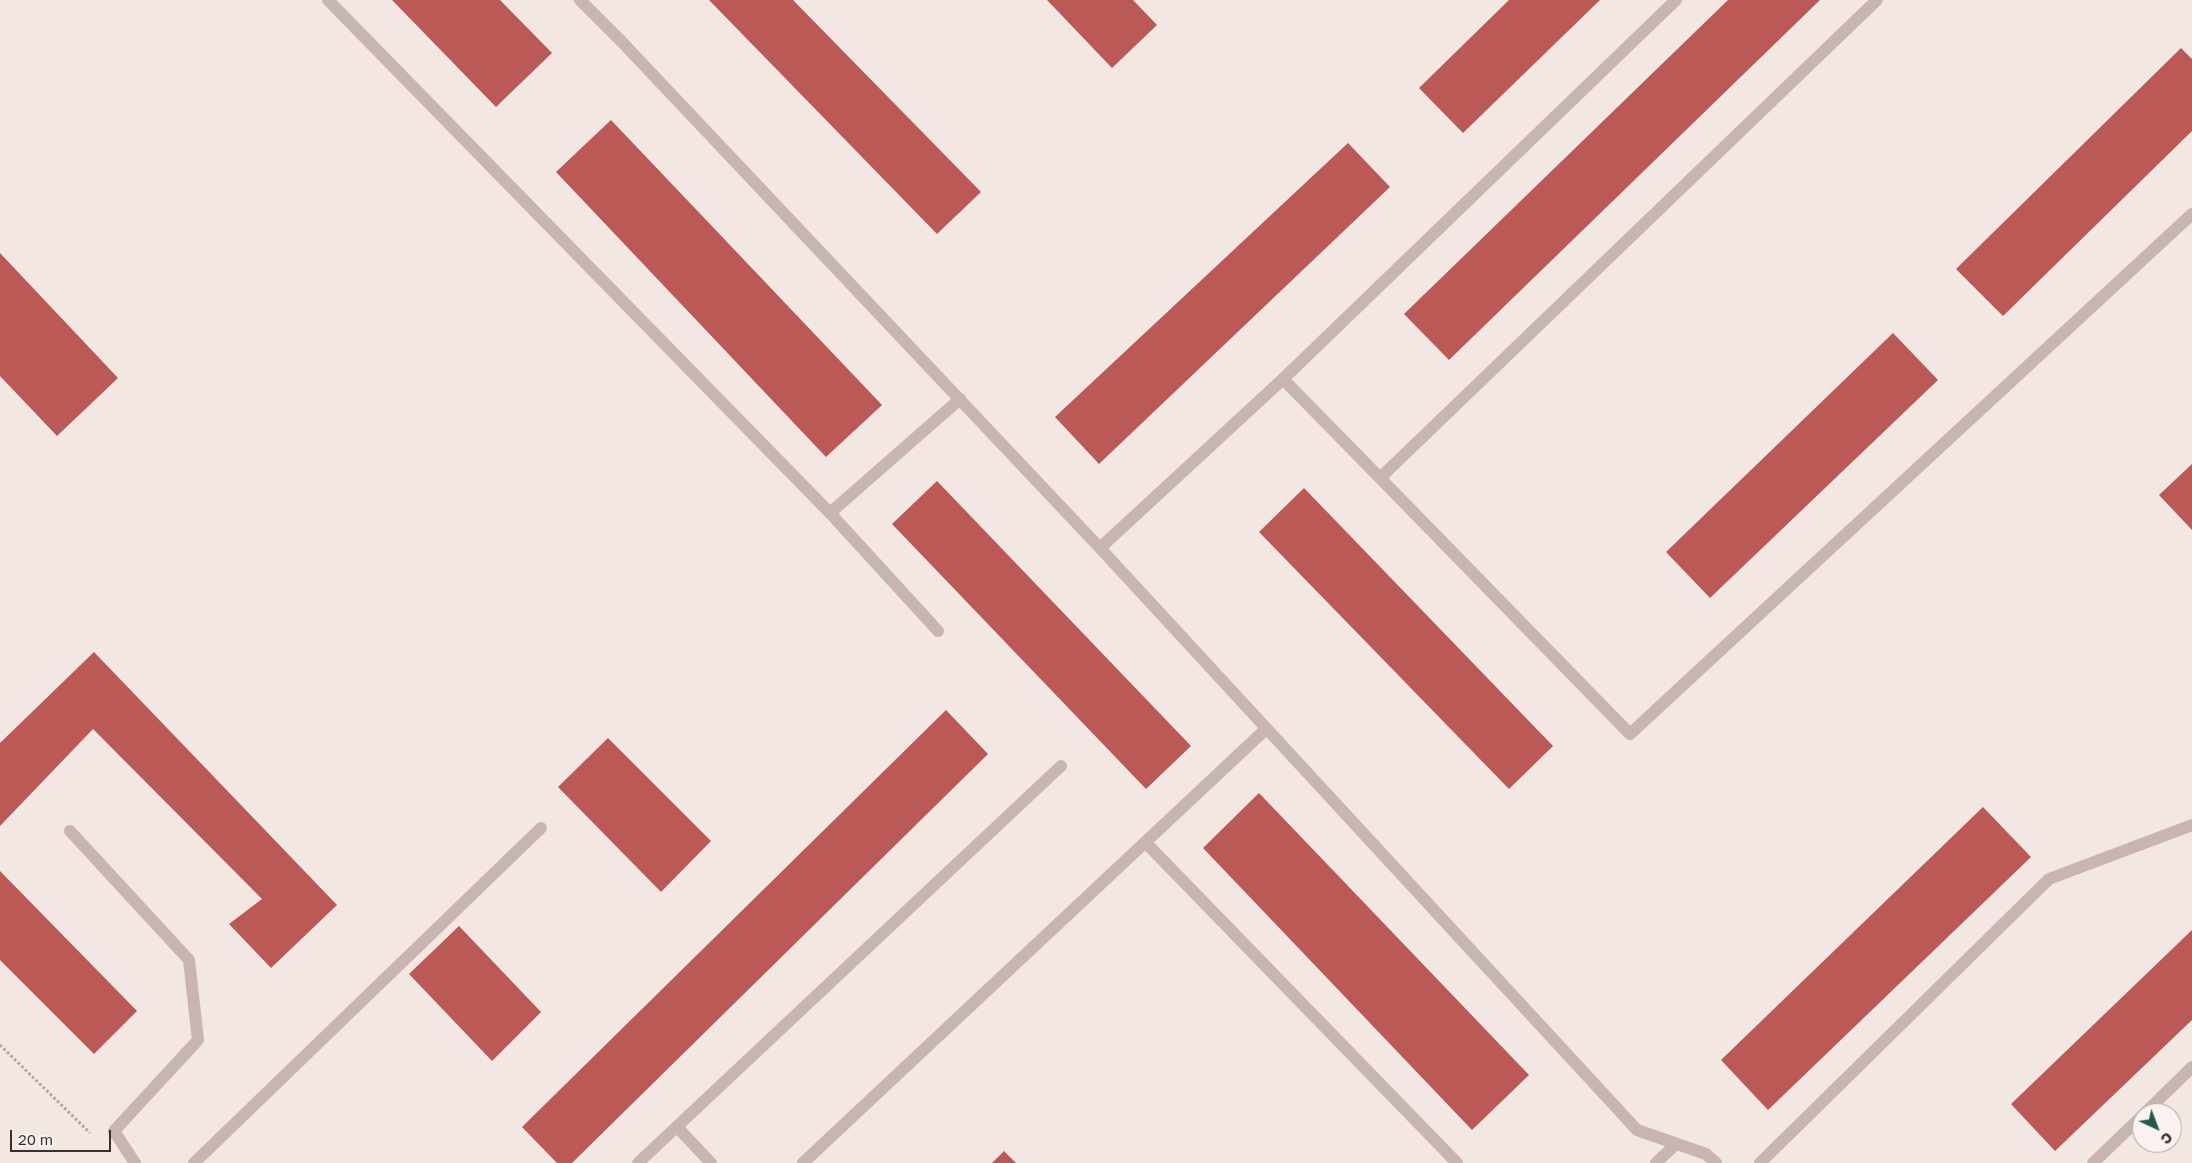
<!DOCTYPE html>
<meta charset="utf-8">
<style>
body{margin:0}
#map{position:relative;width:2192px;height:1163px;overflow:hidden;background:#f2e7e2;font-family:"Golos Text",sans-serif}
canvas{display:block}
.north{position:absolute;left:2132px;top:1103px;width:50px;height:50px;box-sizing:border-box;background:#faf2ef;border:1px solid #ada4a1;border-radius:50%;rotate:137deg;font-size:14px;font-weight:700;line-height:20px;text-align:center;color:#392e2c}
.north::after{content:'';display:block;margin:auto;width:18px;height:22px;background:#255750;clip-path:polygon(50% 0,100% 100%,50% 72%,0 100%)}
.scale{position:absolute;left:10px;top:1130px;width:101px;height:22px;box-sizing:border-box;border:2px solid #392e2c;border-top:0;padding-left:6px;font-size:15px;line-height:18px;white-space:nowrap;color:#392e2c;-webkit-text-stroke:4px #faf2ef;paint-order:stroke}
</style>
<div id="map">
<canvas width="2192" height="1163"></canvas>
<div class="north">С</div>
<div class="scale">20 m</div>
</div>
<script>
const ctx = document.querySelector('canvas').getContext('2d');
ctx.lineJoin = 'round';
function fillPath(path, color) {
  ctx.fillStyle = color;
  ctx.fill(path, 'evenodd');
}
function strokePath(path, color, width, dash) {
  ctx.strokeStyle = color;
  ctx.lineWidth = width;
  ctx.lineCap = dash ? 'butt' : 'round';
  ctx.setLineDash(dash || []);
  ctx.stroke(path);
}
const building = new Path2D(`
 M392 0H500L552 53 496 107Z
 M709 0H793L981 192 937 234Z
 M1047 0H1133L1157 25 1112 68Z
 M1509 0H1600L1463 133 1419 88Z
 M1728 0H1820L1449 360 1404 314Z
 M2181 48 2192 59V131L2003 316 1956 269Z
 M611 120 882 405 826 457 556 172Z
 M1348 143 1390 187 1099 464 1055 417Z
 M0 253 118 378 57 436 0 376Z
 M1893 333 1938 380 1710 598 1666 552Z
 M2192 464V530L2159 495Z
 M937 481 1191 746 1146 789 892 524Z
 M1304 488 1553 746 1509 789 1259 532Z
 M94 652 337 905 271 968 229 924 262 899 93 729 0 826V743Z
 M946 710 988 754 572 1163H557L522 1127Z
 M608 738 711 841 661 892 558 787Z
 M1259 793 1529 1075 1472 1130 1203 848Z
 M1983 807 2031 857 1768 1110 1721 1060Z
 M0 871 137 1011 94 1054 0 960Z
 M459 926 541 1012 492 1061 409 974Z
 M2192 930V1020L2055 1151 2011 1104Z
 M1004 1151 1016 1163H992Z`);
const path = new Path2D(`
 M0 1045 90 1133`);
const lane = new Path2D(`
 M328 0 830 513
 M580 0 622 42 1100 548 1637 1130 1706 1154 1716 1163
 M1877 0 1380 478 1630 734 2192 214
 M1283 379 1380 478
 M1100 548 1283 379 1676 0
 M938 631 830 513 960 399
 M70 831 189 960 198 1040 114 1131 135 1163
 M1146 843 1457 1163
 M2145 1113 2192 1067
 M677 1127 711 1163
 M194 1163 541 828
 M638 1163 1061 766
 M803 1163 1266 729
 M1656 1163 1676 1144
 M1760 1163 2049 879 2192 825
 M2093 1163 2142 1116`);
fillPath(building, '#bb5957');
strokePath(path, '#b59f99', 3, [2.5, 2.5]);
strokePath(lane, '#c9b5af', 12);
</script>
